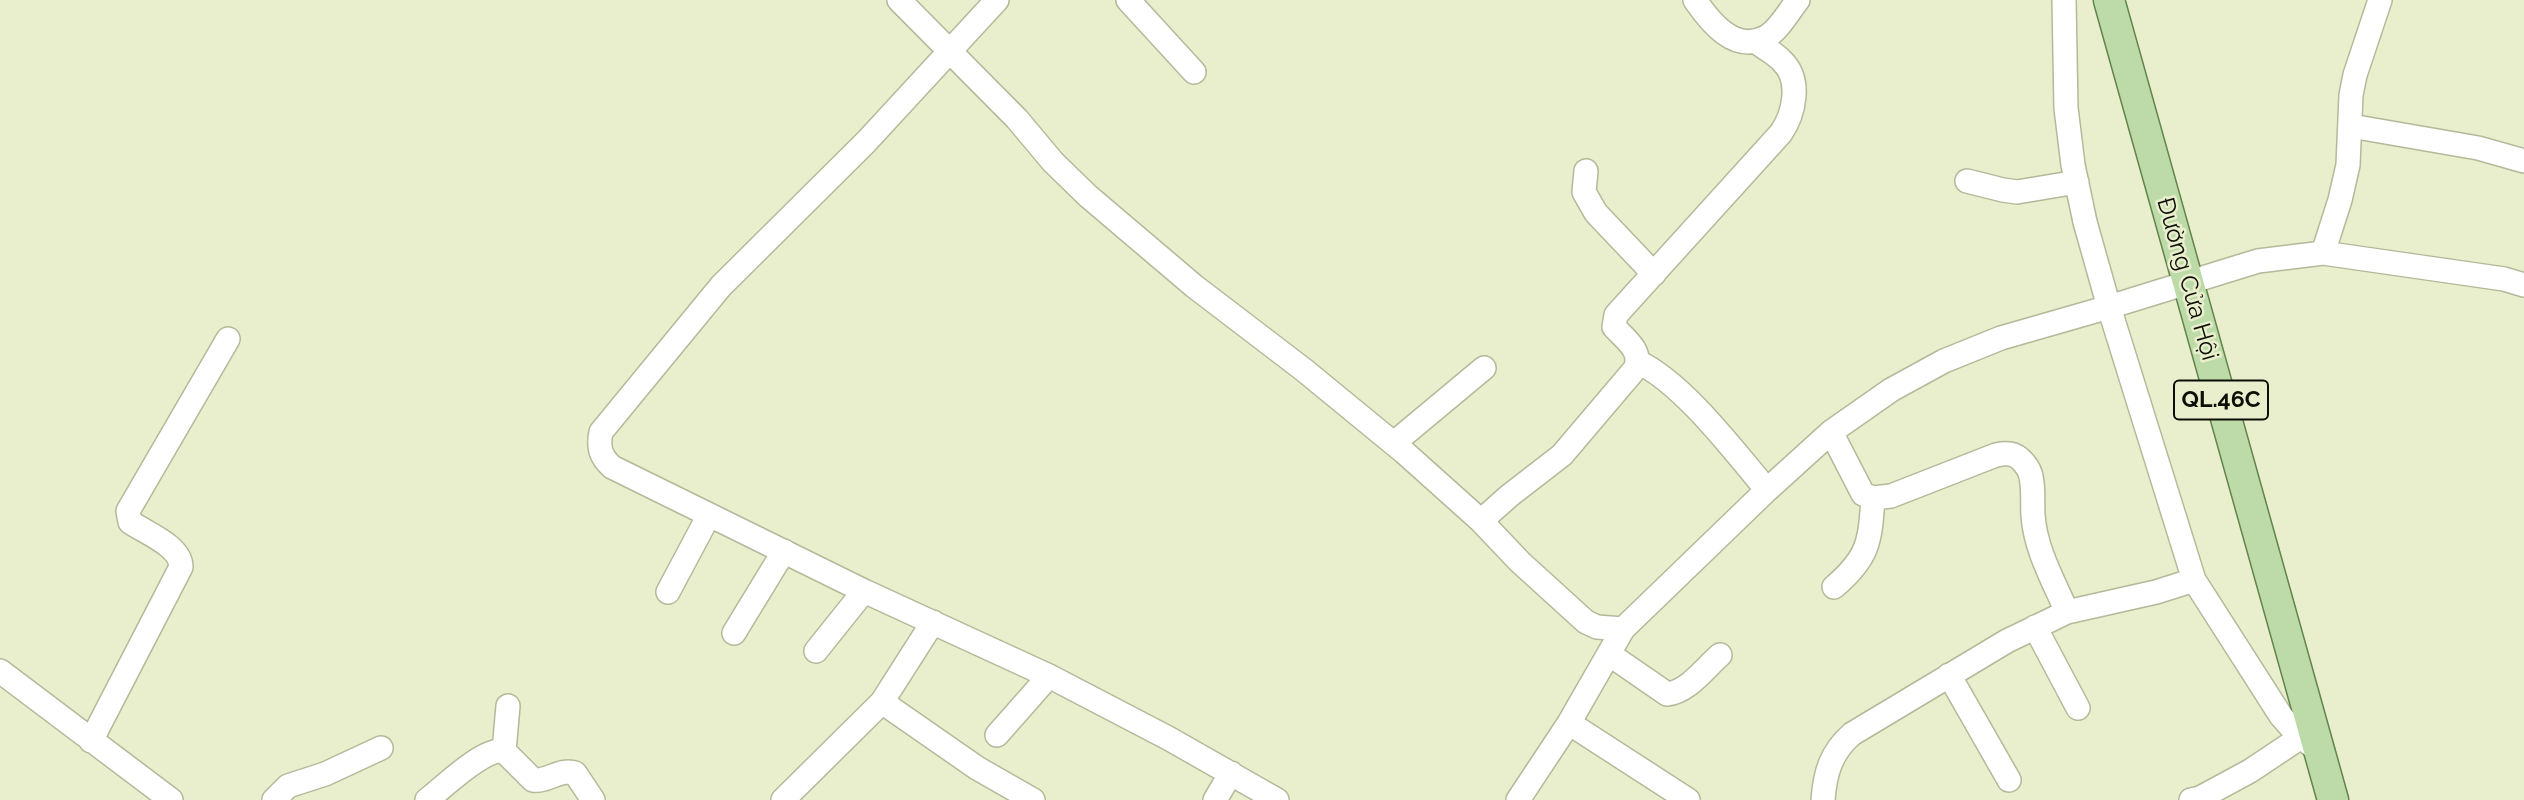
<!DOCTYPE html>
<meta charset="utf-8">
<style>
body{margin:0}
canvas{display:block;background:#e9eecd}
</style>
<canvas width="2524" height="800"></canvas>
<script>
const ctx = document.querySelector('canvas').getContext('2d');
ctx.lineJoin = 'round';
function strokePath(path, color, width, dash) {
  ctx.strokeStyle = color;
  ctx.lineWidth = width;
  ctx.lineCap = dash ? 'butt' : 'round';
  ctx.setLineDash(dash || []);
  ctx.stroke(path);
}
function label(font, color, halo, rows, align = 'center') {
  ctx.font = font + ' Raleway,sans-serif';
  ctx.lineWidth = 5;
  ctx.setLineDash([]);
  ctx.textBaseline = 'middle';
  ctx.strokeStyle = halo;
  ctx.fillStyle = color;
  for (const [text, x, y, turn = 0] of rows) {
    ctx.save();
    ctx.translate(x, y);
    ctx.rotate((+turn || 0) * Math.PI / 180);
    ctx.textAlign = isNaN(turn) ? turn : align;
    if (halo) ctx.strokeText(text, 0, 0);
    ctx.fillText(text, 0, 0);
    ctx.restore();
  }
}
const minor = new Path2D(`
 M899 0 1017 119 1053 162 1088 196 1194 286 1304 370 1404 452 1481 521 1520 562 1586 622 1597 627 1623 629
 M997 0 866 142 721 286 601 432C598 447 600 456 612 467L864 591 1049 676 1168 738 1277 800
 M1128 0 1194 72
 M1695 0C1710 22 1735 54 1766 37 1779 30 1789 11 1798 0
 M2064 0 2066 108 2073 165 2085 222 2109 307 2194 580 2281 716 2296 733 2320 752
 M2351 126 2478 148 2524 161
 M1586 171 1584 192 1596 213 1654 274
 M1967 181 2003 190 2017 192 2077 182
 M2323 253 2340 200 2348 165 2351 95 2355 75 2380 0
 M1638 362C1683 383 1734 451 1767 490
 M1831 432 1863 494 1873 498 1891 496 1996 455C2011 452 2018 454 2027 467 2035 478 2032 502 2033 515 2035 549 2054 582 2067 612
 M1394 443 1484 368
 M1481 521 1509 496 1562 455 1635 369C1643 351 1626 340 1614 327L1616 315 1781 133C1794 114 1802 80 1782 61 1775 53 1764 48 1755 41
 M1834 587C1869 557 1870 542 1873 498
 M668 592 709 515
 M2035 627 2078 708
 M734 633 784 551
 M816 651 864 591
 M1609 654 1667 694C1688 692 1705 668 1720 655
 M0 671 171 800
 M1949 675 2009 780
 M882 702 977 768 1033 800
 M1569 723 1688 800
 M997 735 1049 676
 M91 741 181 567C181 546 146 533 130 522L128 511 228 339
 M504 751 508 706
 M274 800 288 786 325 774 381 748
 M427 800C444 787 483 748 504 751L533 780C548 782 560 768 575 773L593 800
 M783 800 882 702 933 622
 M1215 800 1231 773
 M1518 800 1569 723 1623 629 1767 490 1831 432 1891 390 1944 361 2001 338 2109 307 2258 261 2323 253 2504 279 2524 285
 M1823 800C1825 773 1831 752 1852 734L2007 641 2067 612 2156 592 2194 580
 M2191 800 2200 798 2250 771 2301 737`);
const major = new Path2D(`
 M2109 0 2333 800`);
const shields = [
 [2221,400,94]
];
const shieldNames = [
 ["QL.46C",2221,400]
];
const streetNames = [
 ["Đường Cửa Hội",2187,279,74]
];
strokePath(minor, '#b4b99a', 26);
strokePath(major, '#63844a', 33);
strokePath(minor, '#fff', 23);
strokePath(major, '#bddba9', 30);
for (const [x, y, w] of shields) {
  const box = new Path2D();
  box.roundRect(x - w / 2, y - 19.5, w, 39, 5);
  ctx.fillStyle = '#e9eecd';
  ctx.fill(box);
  strokePath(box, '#0d0e04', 2);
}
label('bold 23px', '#0d0e04', null, shieldNames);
label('24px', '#0d0e04', '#e9eecd', streetNames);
</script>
